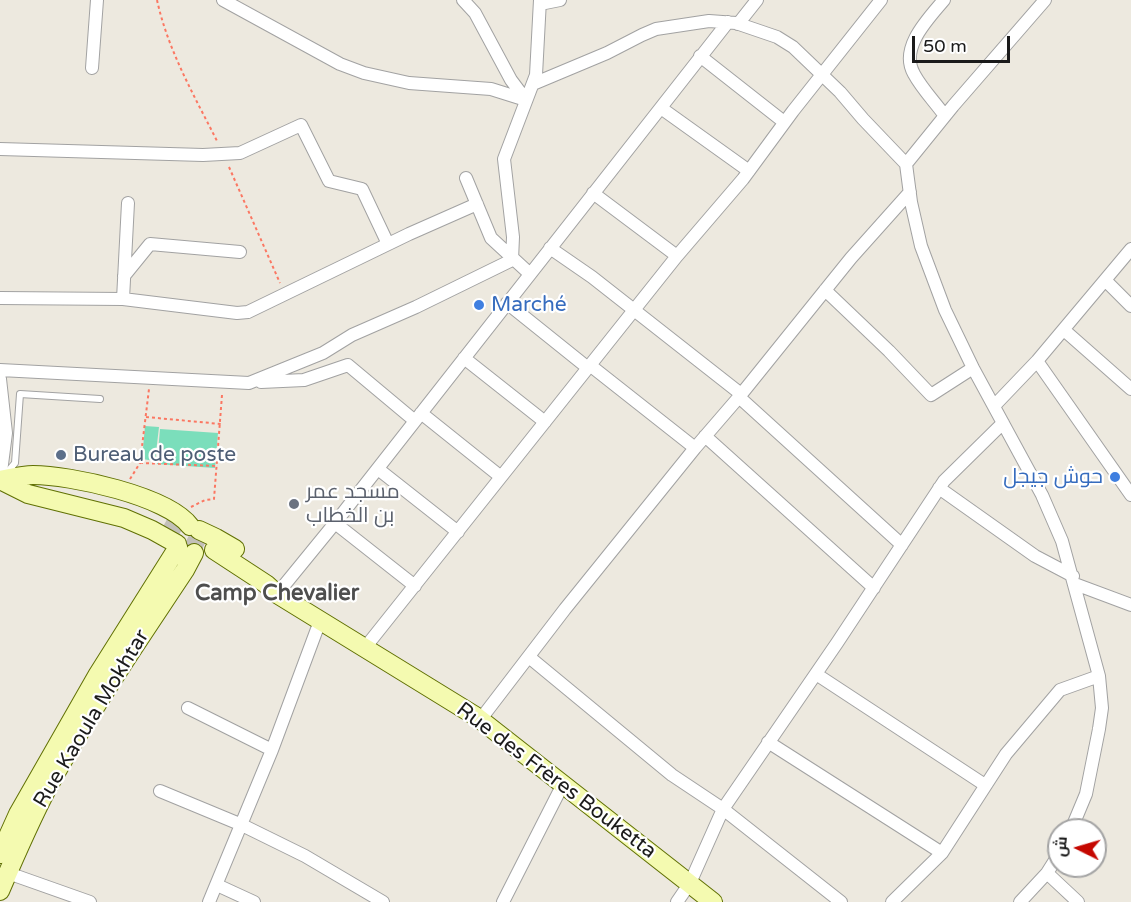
<!DOCTYPE html>
<meta charset="utf-8">
<style>
body{margin:0}
#map{position:relative;width:1131px;height:902px;overflow:hidden;background:#ede9df;font-family:"Varela Round",Cairo,sans-serif}
canvas{display:block}
.north{position:absolute;left:1047px;top:818px;width:60px;height:60px;box-sizing:border-box;background:#fff;border:2px solid #a4a4a4;border-radius:50%;rotate:275deg;font-size:16px;font-weight:700;line-height:24px;text-align:center;color:#1b1b1b}
.north::after{content:'';display:block;margin:auto;width:21px;height:27px;background:#c50700;clip-path:polygon(50% 0,100% 100%,50% 72%,0 100%)}
.scale{position:absolute;left:912px;top:36px;width:98px;height:27px;box-sizing:border-box;border:3px solid #1b1b1b;border-top:0;padding-left:8px;font-size:18px;line-height:21px;white-space:nowrap;color:#1b1b1b;-webkit-text-stroke:4px #fff;paint-order:stroke}
</style>
<div id="map">
<canvas width="1131" height="902"></canvas>
<div class="north">ش</div>
<div class="scale">50 m</div>
</div>
<script>
const ctx = document.querySelector('canvas').getContext('2d');
ctx.lineJoin = 'round';
function fill(path, color) { ctx.fillStyle = color; ctx.fill(path, 'evenodd'); }
function strokePath(path, color, width, dash) { ctx.strokeStyle = color; ctx.lineWidth = width; ctx.lineCap = dash ? 'butt' : 'round'; ctx.setLineDash(dash || []); ctx.stroke(path); }
function label(font, color, halo, rows, align = 'center') {
  ctx.font = font + ' "Varela Round",Cairo,sans-serif'; ctx.lineWidth = 4.5; ctx.setLineDash([]); ctx.textBaseline = 'middle'; ctx.strokeStyle = halo; ctx.fillStyle = color; for (const [text, x, y, turn = 0] of rows) {
    ctx.save(); ctx.translate(x, y); ctx.rotate((+turn || 0) * Math.PI / 180); ctx.textAlign = isNaN(turn) ? turn : align; if (halo) ctx.strokeText(text, 0, 0); ctx.fillText(text, 0, 0); ctx.restore();
  }
}
const pitch = new Path2D(`
 M145,426L159,427L155,461L142,459Z
 M160,429L218,433L215,468L157,464Z`);
const secondaryTunnel = new Path2D(`
 M165,523L214,550`);
const path = new Path2D(`
 M157,0C168,51 195,97 218,143
 M229,167L280,283
 M146,417L221,424
 M140,463L218,466
 M130,479L140,463L149,389
 M191,507L205,500L214,499L222,395`);
const lane = new Path2D(`
 M5,475L15,463L20,394L100,399`);
const street = new Path2D(`
 M223,0L340,64L364,73L409,83L491,89L526,100
 M463,0L475,13L511,80L526,100
 M944,0C928,19 899,48 914,74C922,89 935,102 945,116
 M540,4L560,0
 M738,24L757,0
 M700,56L784,122
 M92,68L97,0
 M533,84L607,53L642,35L656,29L709,21L736,23L777,37L793,47L840,92L863,119L906,164L911,202L921,246L945,310L973,368L1042,495L1062,541L1099,676L1102,708L1099,729L1086,794L1071,830
 M661,108L749,171
 M0,149L203,155L240,153L301,125L329,181L362,189L388,244
 M906,164L953,106L1045,0
 M466,178L491,238L530,274
 M593,193L677,256
 M550,248L592,277L741,394
 M124,276L150,244L240,252
 M1105,280L1131,306
 M825,290L889,351L931,395L973,368
 M0,298L123,299L237,313L248,312L409,234L477,204
 M123,299L128,203
 M507,303L588,368
 M1064,330L1131,389
 M464,358L545,422
 M1037,361L1131,495
 M591,366L695,448
 M0,370L249,383L323,353L352,335L416,307L512,260L513,237L504,159L536,75L540,0
 M0,379L6,433L0,480
 M261,382L304,380L348,365L415,421
 M739,397L902,545
 M994,406L1037,361L1131,249
 M421,413L501,477
 M705,436L874,588
 M378,469L458,532
 M939,488L1035,556L1073,576
 M335,523L415,586
 M1075,584L1131,605
 M277,594L335,523L728,22
 M364,649L677,256L743,179L793,111L881,0
 M529,657L672,775L723,809L841,902
 M816,674L985,785
 M188,708L272,750
 M480,720L565,609L695,448L739,397L851,258L910,192
 M768,742L942,853
 M160,791L242,825L305,856L383,902
 M8,873L90,902
 M1047,873L1078,902
 M217,885L254,902
 M209,902L272,750L320,621
 M503,902L562,786
 M677,902L690,883L723,809L837,643L944,481L1003,423
 M892,902L942,853L1006,754L1060,690L1099,676
 M1020,902L1047,873L1059,854`);
const secondary = new Path2D(`
 M0,480C11,478 22,475 33,475C70,475 168,496 190,526
 M0,480L28,494L124,518L152,530L177,544
 M199,530L216,538L235,549
 M214,550L266,584L277,594L477,717L713,902
 M0,854L18,814L98,674L178,547
 M0,891C15,856 30,821 48,787C89,712 138,641 185,570L194,553`);
const markers = [
 [479,305,6,"#3f7fe0"],
 [61,455,6,"#5c6f8a"],
 [1115,477,6,"#3f7fe0"],
 [294,504,6,"#6b7280"]
];
const shopNames = [
 ["Marché",491,305],
 ["حوش جيجل",1103,477,"right"]
];
const serviceNames = [
 ["Bureau de poste",73,455]
];
const worshipNames = [
 ["مسجد عمر",306,492],
 ["بن الخطاب",306,516]
];
const streetNames = [
 ["Rue Kaoula Mokhtar",92,719,-59],
 ["Rue des Frères Bouketta",556,781,37]
];
const neighbourhoodNames = [
 ["Camp Chevalier",277,594]
];
fill(pitch, '#7bdebb');
strokePath(secondaryTunnel, '#c3c0b8', 18, [18, 9]);
strokePath(lane, '#a2a2a2', 8);
strokePath(street, '#a2a2a2', 14);
strokePath(secondary, '#607003', 20);
strokePath(path, '#fb7762', 2, [3, 3]);
strokePath(lane, '#fff', 6);
strokePath(street, '#fff', 12);
strokePath(secondary, '#f4fab0', 18);
for (const [x, y, r, color] of markers) { const dot = new Path2D(); dot.arc(x, y, r, 0, 2 * Math.PI); ctx.fillStyle = color; ctx.fill(dot); strokePath(dot, '#fff', 2); }
label('21px', '#366cbe', '#fff', shopNames, 'left');
label('21px', '#4e5e75', '#fff', serviceNames, 'left');
label('21px', '#5b616d', '#fff', worshipNames, 'left');
label('21px', '#1b1b1b', '#fff', streetNames);
label('bold 22px', '#4e4e4e', '#fff', neighbourhoodNames);
</script>
